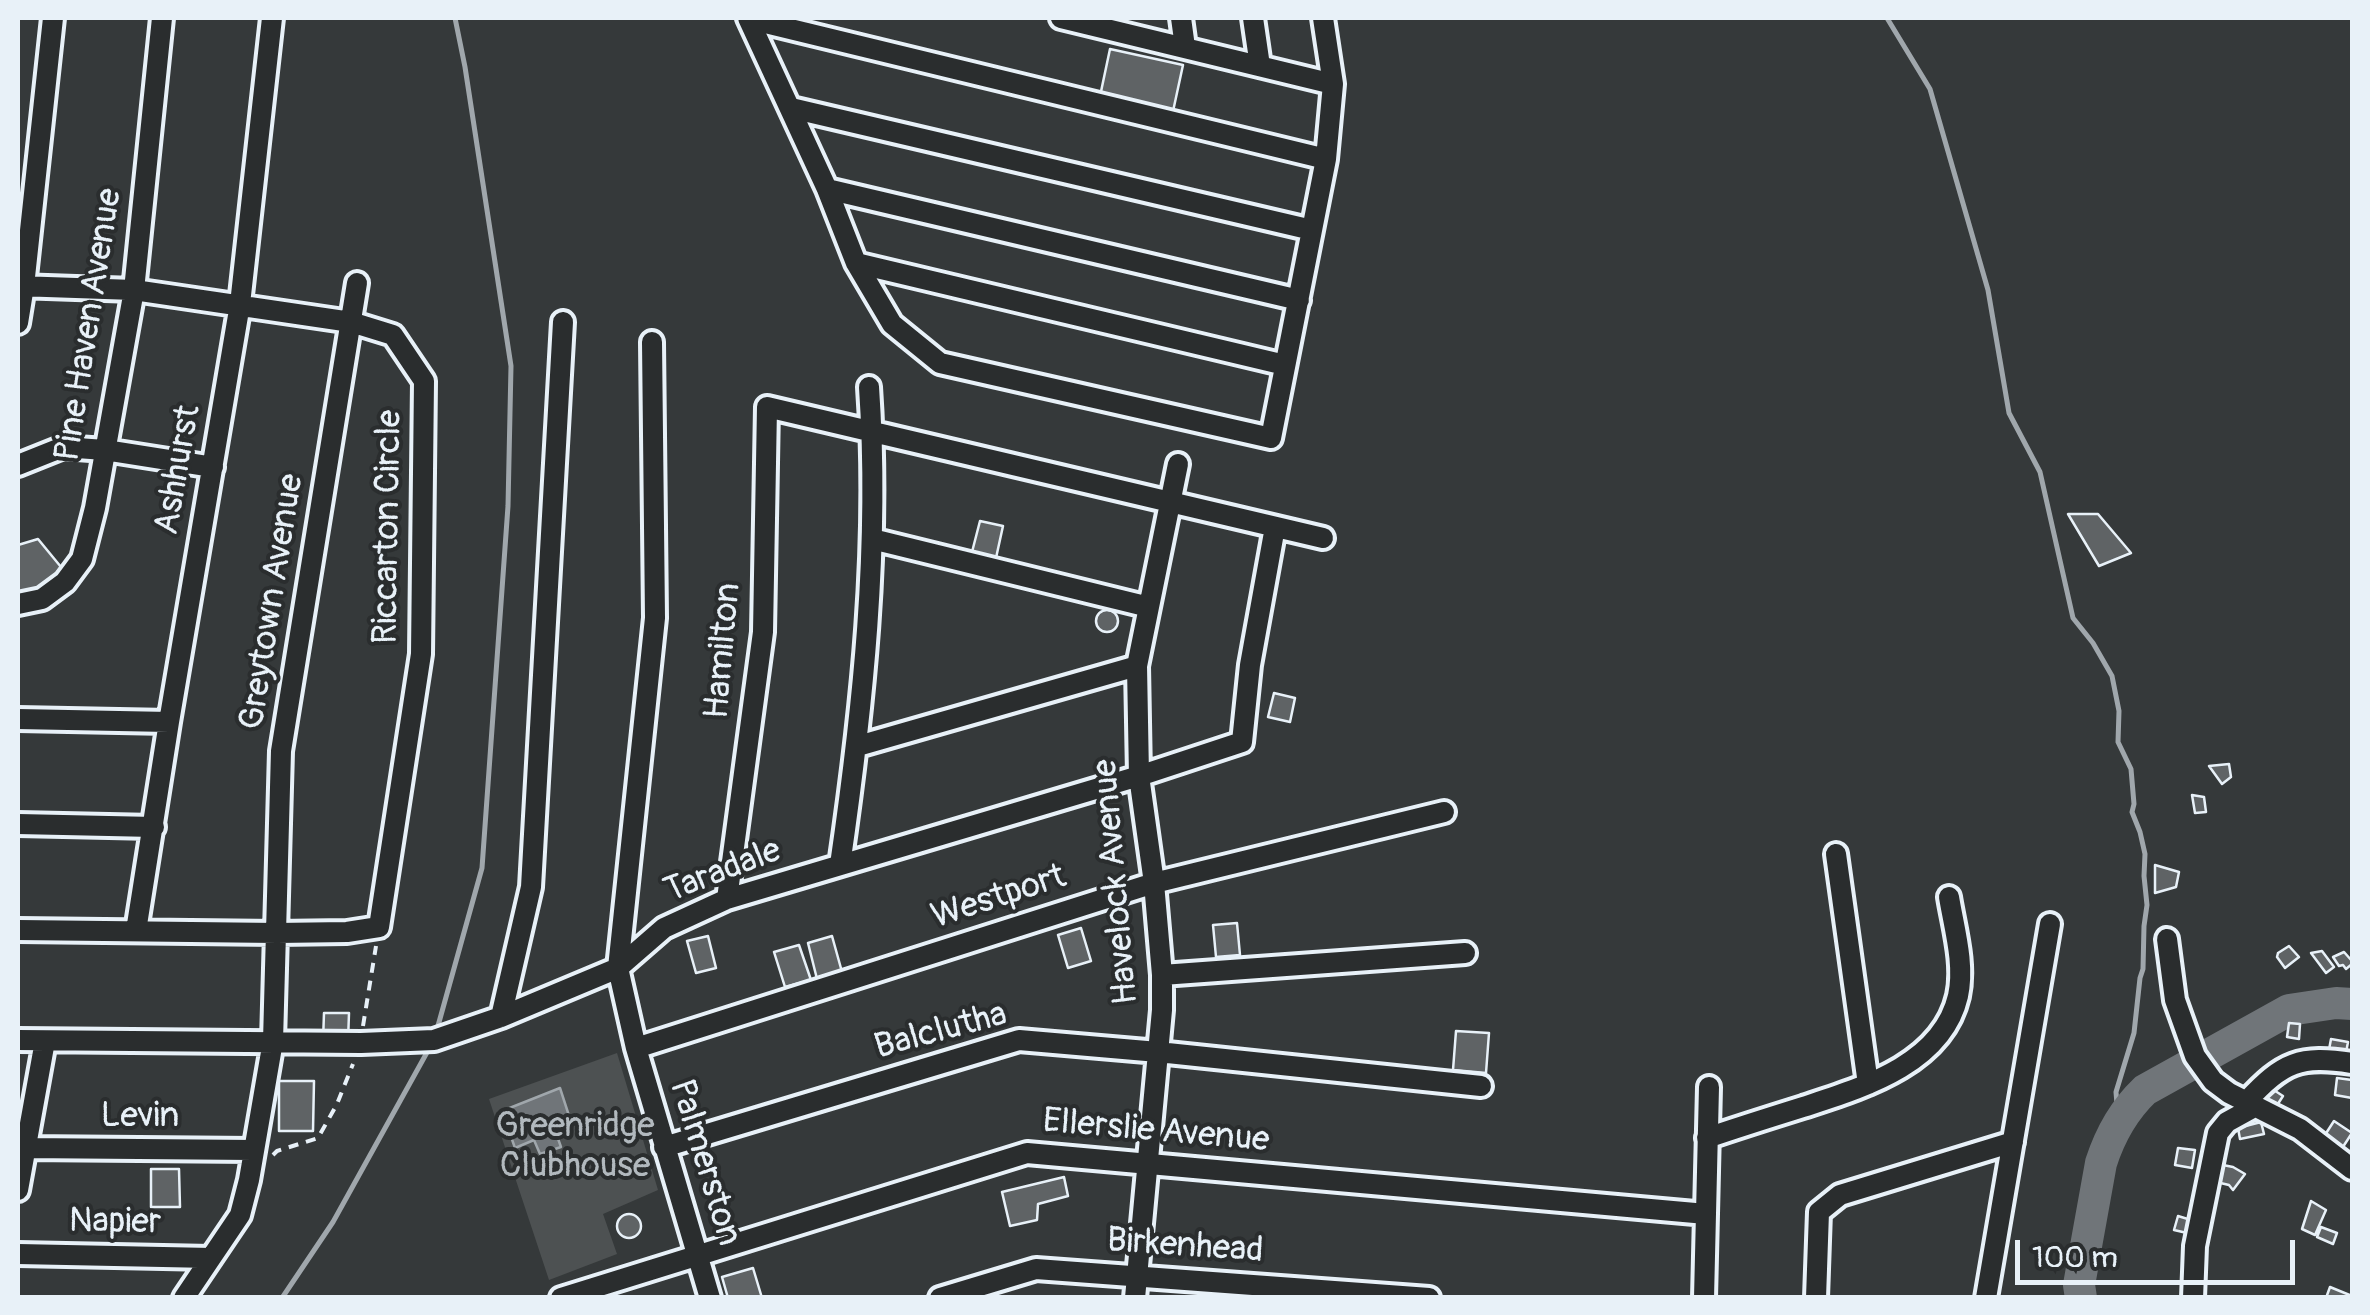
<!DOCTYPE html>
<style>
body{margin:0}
#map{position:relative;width:2370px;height:1315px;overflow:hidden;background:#35393a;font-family:Pangolin,sans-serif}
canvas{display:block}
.frame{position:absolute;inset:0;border:20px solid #e8f1f8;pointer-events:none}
.scale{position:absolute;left:2015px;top:1240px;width:280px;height:45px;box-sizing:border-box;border:5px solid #e8f1f8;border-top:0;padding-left:12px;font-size:30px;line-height:35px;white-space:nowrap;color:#e8f1f8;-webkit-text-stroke:8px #2a2d2e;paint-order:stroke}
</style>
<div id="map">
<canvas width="2370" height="1315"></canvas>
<div class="frame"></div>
<div class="scale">100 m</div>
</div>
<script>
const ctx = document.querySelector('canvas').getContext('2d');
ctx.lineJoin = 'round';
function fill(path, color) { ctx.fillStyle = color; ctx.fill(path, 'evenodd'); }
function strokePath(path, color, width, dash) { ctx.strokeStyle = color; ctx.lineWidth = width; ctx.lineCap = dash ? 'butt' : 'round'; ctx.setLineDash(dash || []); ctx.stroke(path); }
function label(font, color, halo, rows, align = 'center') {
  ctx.font = font + ' Pangolin,sans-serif'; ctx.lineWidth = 8; ctx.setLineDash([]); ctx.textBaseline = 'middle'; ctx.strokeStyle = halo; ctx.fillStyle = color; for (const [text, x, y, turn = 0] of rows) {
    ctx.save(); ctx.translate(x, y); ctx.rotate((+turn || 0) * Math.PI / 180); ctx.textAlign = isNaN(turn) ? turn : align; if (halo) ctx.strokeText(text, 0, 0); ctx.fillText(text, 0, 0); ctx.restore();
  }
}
const green = new Path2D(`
 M617,1053L658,1190L603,1214L617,1254L549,1280L489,1099Z`);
const water = new Path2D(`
 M560,1088L572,1125L556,1133L561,1147L540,1154L534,1140L515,1148L502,1111Z`);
const stream = new Path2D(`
 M1887,18L1930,89L1988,290L2009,413L2040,472L2073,618L2093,643L2112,676L2119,711L2118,742L2131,769L2134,804L2132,812L2140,832L2145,854L2144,876L2147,905L2144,926L2143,969L2140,978L2134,1033L2116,1092L2117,1104L2124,1113
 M436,1033L482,868L508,506L511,366L465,67L455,18
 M282,1298L333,1222L430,1047`);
const river = new Path2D(`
 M2081,1298L2079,1285L2101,1163C2110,1135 2124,1110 2145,1090L2289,1010L2336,1003L2352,1004`);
const building = new Path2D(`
 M1110,49L1183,65L1172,116L1099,101Z
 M2068,514H2098L2131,553L2099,566Z
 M980,521L1003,526L996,558L972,552Z
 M38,539L61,567L38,597H18V545Z
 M1096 621a11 11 0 1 1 22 0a11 11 0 1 1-22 0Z
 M1274,693L1295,698L1290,722L1268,717Z
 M2229,764L2231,777L2222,784L2209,766Z
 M2192,795L2204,797L2206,812L2195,813Z
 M2155,865L2179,872L2176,887L2155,893Z
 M1237,923L1240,955L1216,957L1213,925Z
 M1081,928L1091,961L1068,968L1058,935Z
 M708,936L716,968L696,973L687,941Z
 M832,936L842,972L817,979L808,943Z
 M799,945L811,980L785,987L774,952Z
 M2289,946L2299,957L2285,968L2277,957L2278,953Z
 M2322,951L2334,967L2326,973L2311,953Z
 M2344,952L2352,961V964L2346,969L2343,965L2339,966L2333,957Z
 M324,1013H349L348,1042L323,1041Z
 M2289,1023L2300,1024L2299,1039L2287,1037Z
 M1456,1031L1489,1033L1486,1073L1453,1070Z
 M2331,1039L2348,1042L2345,1058L2328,1055Z
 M2337,1078L2352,1080V1098L2335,1095Z
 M279,1081H314L313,1131H279Z
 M2266,1085L2283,1096L2274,1110L2257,1099Z
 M2334,1121L2352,1133L2339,1153L2321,1141Z
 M2261,1122L2264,1134L2240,1139L2238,1128Z
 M2178,1148L2195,1150L2192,1168L2175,1165Z
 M2218,1164L2233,1167L2245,1174L2233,1190L2229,1185L2212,1181Z
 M151,1169H179L180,1207H151Z
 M1064,1177L1068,1196L1038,1204L1037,1220L1010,1226L1002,1192Z
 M2311,1201L2326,1210L2315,1235L2302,1229Z
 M617 1226a12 12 0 1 1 24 0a12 12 0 1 1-24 0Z
 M2178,1216L2191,1220L2187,1233L2174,1230Z
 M2321,1227L2337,1233L2333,1244L2317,1237Z
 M753,1268L762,1298H728L722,1277Z
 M2330,1287L2352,1296V1298H2326Z`);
const path = new Path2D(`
 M363,1026L376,946
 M273,1155L277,1151L318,1138L337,1104L353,1064`);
const minor = new Path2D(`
 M748,18L827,189L856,263L892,324L940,363L1271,438L1326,159L1333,84L1323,18
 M1061,18L1333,84
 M1181,18L1185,47
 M1253,18L1260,66
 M749,19L1326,159
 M791,108L1312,230
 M827,189L1299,300
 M856,263L1285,365
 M18,286L134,290L351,322L393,335L424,381L421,654L379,927L347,932L277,933L18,930
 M18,323L24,286L53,18
 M652,342L655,618L618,968L636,1048L710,1298
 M18,465L63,447L105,450L213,467
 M872,539L1149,607
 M18,604L42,599L65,582L82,559L95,508L134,290L162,18
 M18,719L169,722
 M858,746L1137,666
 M18,824L154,827
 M1836,854L1868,1084
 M840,865C863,707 880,547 869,387
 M727,899L763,632L767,407L1323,538
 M136,931L169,722L240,304L272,18
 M2167,939L2175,1000L2195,1056L2213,1081L2229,1093L2300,1129L2352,1169
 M1162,975L1465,953
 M501,1017L531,887L563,322
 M18,1040L361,1043L434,1040L501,1017L618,968L664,928L727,899L1139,776L1242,742L1250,665L1275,527
 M636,1048L1154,883L1444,812
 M2247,1101C2283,1062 2300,1055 2352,1063
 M1707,1138C1739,1127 1771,1117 1803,1107C1861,1088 1942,1065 1958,996C1965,964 1954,928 1949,897
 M664,1147L1019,1040L1158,1052L1481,1086
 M25,1148L253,1150
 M18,1190L45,1041
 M18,1254L211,1258
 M184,1298L240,1215L249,1180L273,1041L281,751L357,283
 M561,1298L1027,1153L1706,1214
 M940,1298L1036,1269L1429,1298
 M1135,1298L1162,1010V975L1154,883L1139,776L1137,666L1178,464
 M1704,1298L1709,1087
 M1816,1298L1819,1212L1840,1195L2013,1142
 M1986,1298L2050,924
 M2193,1298L2195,1246L2218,1133L2227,1122L2256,1106`);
const streetNames = [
 ["Pine Haven Avenue",90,325,-81],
 ["Ashhurst",179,470,-80],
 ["Riccarton Circle",389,527,-89],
 ["Greytown Avenue",273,602,-81],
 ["Hamilton",724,651,-85],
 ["Taradale",723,872,-21],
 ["Havelock Avenue",1117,882,-95],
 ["Westport",999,898,-18],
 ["Balclutha",941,1032,-15],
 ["Levin",140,1117],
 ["Ellerslie Avenue",1156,1132,5],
 ["Palmerston",704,1163,73],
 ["Napier",115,1223,1],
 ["Birkenhead",1185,1247,4]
];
const parkNames = [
 ["Greenridge",575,1127],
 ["Clubhouse",575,1167]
];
fill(green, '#4d5152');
fill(water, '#707579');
strokePath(water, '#a0a7ac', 2.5);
strokePath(stream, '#a0a7ac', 5);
strokePath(river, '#707579', 32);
fill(building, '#5f6365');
strokePath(building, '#e8f1f8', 2.5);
strokePath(minor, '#e8f1f8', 28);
strokePath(path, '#e8f1f8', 4, [10, 8]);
strokePath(minor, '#2a2d2e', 20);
label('35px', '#e8f1f8', '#2a2d2e', streetNames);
label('35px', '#b2b9be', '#2a2d2e', parkNames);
</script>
